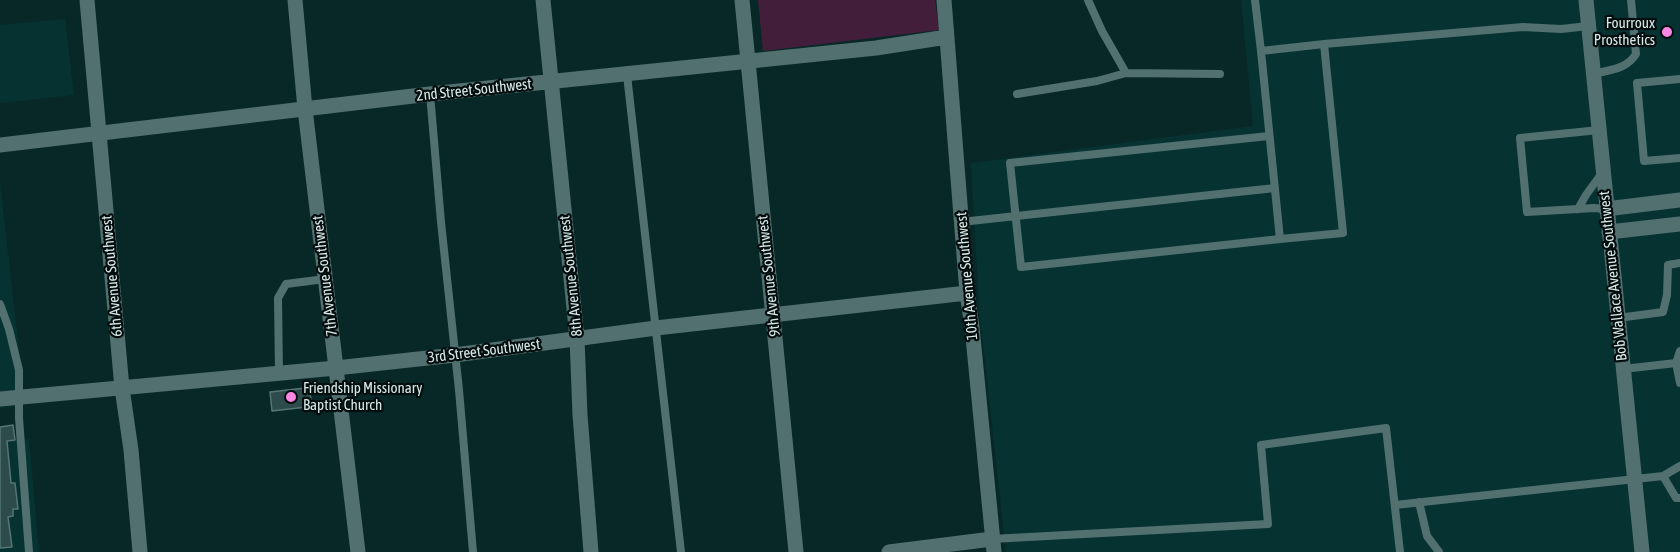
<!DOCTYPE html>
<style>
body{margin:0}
canvas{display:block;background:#082727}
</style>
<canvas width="1680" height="552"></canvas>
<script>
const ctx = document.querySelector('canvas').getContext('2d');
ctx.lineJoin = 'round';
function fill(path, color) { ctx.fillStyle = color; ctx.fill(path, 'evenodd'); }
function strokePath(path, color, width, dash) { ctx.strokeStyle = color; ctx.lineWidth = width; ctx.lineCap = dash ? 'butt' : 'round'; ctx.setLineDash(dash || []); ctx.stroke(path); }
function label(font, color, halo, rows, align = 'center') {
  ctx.font = font + ' "Asap Condensed",sans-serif'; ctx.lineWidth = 4.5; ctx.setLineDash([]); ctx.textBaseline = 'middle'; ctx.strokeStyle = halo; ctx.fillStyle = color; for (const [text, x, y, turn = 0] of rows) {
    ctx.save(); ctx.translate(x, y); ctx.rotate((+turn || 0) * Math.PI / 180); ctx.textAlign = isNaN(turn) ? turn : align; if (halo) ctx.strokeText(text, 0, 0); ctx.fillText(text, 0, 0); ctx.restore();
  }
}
const built = new Path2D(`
 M1241,0H1680V552H1006L979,307L971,163L1253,126Z
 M65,19L74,95L0,103V25Z
 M0,182L25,404L0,408Z
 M29,439L39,552H0V443Z`);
const green = new Path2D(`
 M758,0H935L939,30L763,51Z`);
const building = new Path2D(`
 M305,388L306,392H310L311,402H307V407L272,411L270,392Z
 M13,425L15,440L7,441L11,483H15L18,509H13V516L8,517L12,547L0,548V427Z`);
const service = new Path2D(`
 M1088,0L1102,31L1126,73
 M1255,0L1261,51
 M1324,44L1343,233L1280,239L1261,51L1324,44L1523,27L1561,29L1588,26
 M1593,74C1610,70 1627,69 1636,54L1631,0
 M627,75L681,552
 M1680,79L1637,83L1644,161L1680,158
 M430,94L441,222L459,390L473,552
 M1017,94L1097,81L1126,73L1220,74
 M1599,130L1520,138L1527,212L1594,208L1606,209
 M1269,136L1010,163L1021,267L1280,239
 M1578,209L1586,195L1602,173
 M961,222L1275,188
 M0,304L9,329L19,370V418L29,552
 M1618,318L1663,312L1667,295L1668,265L1680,263
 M1680,351L1676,363L1680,383
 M1623,369L1676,363
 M279,373L278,298L286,284L325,279
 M1680,466L1663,476L1676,498H1680
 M1419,502L1427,536L1439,552
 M1395,505L1663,476
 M992,539L1268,524L1261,445L1386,428L1400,552`);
const minor = new Path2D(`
 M87,0L122,388L131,450L140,552
 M295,0L305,109L358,552
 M543,0L577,338L580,415L591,552
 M944,0L967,293L972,327L994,552
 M0,145L430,94L876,48L947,37
 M1606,209L1680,200
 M1609,232L1680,224
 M0,399L336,368L455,355L656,328L967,293
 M889,552L992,539`);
const tertiary = new Path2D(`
 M742,0L796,552`);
const secondary = new Path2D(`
 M1586,0L1642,552`);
const markers = [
 [1667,32,6,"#fc86e3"],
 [291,397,6,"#fc86e3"]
];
const poiNames = [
 ["Fourroux",1655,23],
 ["Prosthetics",1655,40],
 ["Friendship Missionary",303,388,"left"],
 ["Baptist Church",303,405,"left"]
];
const streetNames = [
 ["2nd Street Southwest",474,90,-6],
 ["6th Avenue Southwest",112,276,-95],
 ["7th Avenue Southwest",325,276,-97],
 ["8th Avenue Southwest",571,276,-96],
 ["9th Avenue Southwest",769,276,-96],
 ["10th Avenue Southwest",967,276,-95],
 ["Bob Wallace Avenue Southwest",1613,276,-96],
 ["3rd Street Southwest",484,351,-7]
];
fill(built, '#063232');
fill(green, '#431e3b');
fill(building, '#2d4b4b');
strokePath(building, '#567575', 1.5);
strokePath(service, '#527070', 8);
strokePath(minor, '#527070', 15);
strokePath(tertiary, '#527070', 15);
strokePath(secondary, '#527070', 15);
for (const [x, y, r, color] of markers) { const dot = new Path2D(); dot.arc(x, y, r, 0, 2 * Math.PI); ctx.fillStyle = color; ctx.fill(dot); strokePath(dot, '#030d0d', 2); }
label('15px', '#d7e8e7', '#030d0d', poiNames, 'right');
label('15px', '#d7e8e7', '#030d0d', streetNames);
</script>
